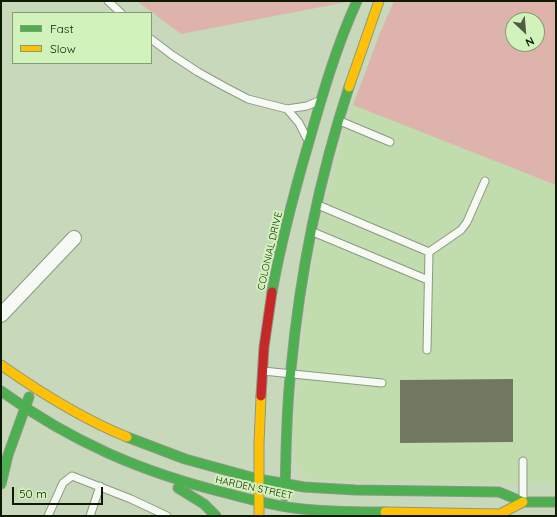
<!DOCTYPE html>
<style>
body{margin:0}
#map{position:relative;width:557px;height:517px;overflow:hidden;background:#c7d8bb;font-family:Quicksand,sans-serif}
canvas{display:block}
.frame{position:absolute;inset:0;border:2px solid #0f1a06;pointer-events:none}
.legend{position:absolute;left:12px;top:12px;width:140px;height:52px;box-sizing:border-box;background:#d2f2bb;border:1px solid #849c73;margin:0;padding:5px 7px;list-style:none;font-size:12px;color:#0f1a06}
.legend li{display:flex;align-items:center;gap:8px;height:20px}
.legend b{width:20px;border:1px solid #849c73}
.north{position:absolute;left:505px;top:12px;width:40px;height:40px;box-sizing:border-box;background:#d2f2bb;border:1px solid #849c73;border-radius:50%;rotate:154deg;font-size:11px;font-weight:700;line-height:16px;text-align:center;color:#0f1a06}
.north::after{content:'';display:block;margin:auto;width:14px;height:18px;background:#4f5c45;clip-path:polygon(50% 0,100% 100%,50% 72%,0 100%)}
.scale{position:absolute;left:12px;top:487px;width:91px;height:18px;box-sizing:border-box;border:2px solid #0f1a06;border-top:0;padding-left:5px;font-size:12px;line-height:14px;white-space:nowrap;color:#0f1a06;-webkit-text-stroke:3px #d2f2bb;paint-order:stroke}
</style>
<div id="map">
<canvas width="557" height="517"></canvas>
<div class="frame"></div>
<ul class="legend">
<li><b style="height:5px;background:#4caf50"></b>Fast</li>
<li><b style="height:5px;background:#ffc107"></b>Slow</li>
</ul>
<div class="north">N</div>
<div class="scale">50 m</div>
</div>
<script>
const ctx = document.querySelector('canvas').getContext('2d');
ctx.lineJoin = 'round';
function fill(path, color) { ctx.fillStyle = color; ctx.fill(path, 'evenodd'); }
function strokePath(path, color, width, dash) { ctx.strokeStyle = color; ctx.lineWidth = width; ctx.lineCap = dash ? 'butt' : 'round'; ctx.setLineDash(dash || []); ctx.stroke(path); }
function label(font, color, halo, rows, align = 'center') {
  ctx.font = font + ' Quicksand,sans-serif'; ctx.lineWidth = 4; ctx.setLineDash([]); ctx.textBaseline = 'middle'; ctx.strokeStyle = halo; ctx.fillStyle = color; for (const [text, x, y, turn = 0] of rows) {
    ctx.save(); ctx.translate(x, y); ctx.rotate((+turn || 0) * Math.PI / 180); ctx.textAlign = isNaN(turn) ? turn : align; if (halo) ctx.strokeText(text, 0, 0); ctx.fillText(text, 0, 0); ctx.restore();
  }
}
const built = new Path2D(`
 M353,105L556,185V484L327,480L314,479L305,475L300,468L296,461L292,441L304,330L320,223Z`);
const green = new Path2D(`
 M137,1H352L181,34Z
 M394,1H556V185L353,105L380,33ZM513,20H537V44H513Z`);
const building = new Path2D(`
 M513,379V442L400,443V380Z`);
const lane = new Path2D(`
 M108,1L121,13
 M151,39L172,55L198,72L225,87L248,99L287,109L307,106L316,102
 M287,109L299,123L306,137
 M340,121L390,142
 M318,205L429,252
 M313,232L428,280
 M429,252L461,230L467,222L485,181
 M427,350L429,252
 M263,371L382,383
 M523,461V500
 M48,516L63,483L72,476L131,499L167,516
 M90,516L100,486`);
const street = new Path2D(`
 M1,315L74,238`);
const fast = new Path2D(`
 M272,292C281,242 294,193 308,145C322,96 336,47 357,1
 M1,391C72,442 141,472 226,493C248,499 271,505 294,508C324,512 355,512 385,512
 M127,437L185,459L258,479L304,487L355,490L499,492L523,502H556
 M1,484L8,455L29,397
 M178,488L204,504L216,516
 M285,496C286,454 286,411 291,369C300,273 319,178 349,87`);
const slow = new Path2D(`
 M349,87L379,1
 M1,365C41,393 82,419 127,437
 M385,512L500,514L523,502
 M259,516V444L261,396`);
const jam = new Path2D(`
 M261,396L264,347L272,292`);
const streetNames = [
 ["COLONIAL DRIVE",270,251,-77],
 ["HARDEN STREET",254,488,12]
];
fill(built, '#c1dcad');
fill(green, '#ddb3ac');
fill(building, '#707861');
strokePath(lane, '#8c9982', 9);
strokePath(street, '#8c9982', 16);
strokePath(fast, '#8c9982', 11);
strokePath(slow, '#8c9982', 11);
strokePath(jam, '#8c9982', 11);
strokePath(lane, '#f7f9f5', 7);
strokePath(street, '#f7f9f5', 14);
strokePath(fast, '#4caf50', 9);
strokePath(slow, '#ffc107', 9);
strokePath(jam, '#c62828', 9);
label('10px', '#0f1a06', '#d2f2bb', streetNames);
</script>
